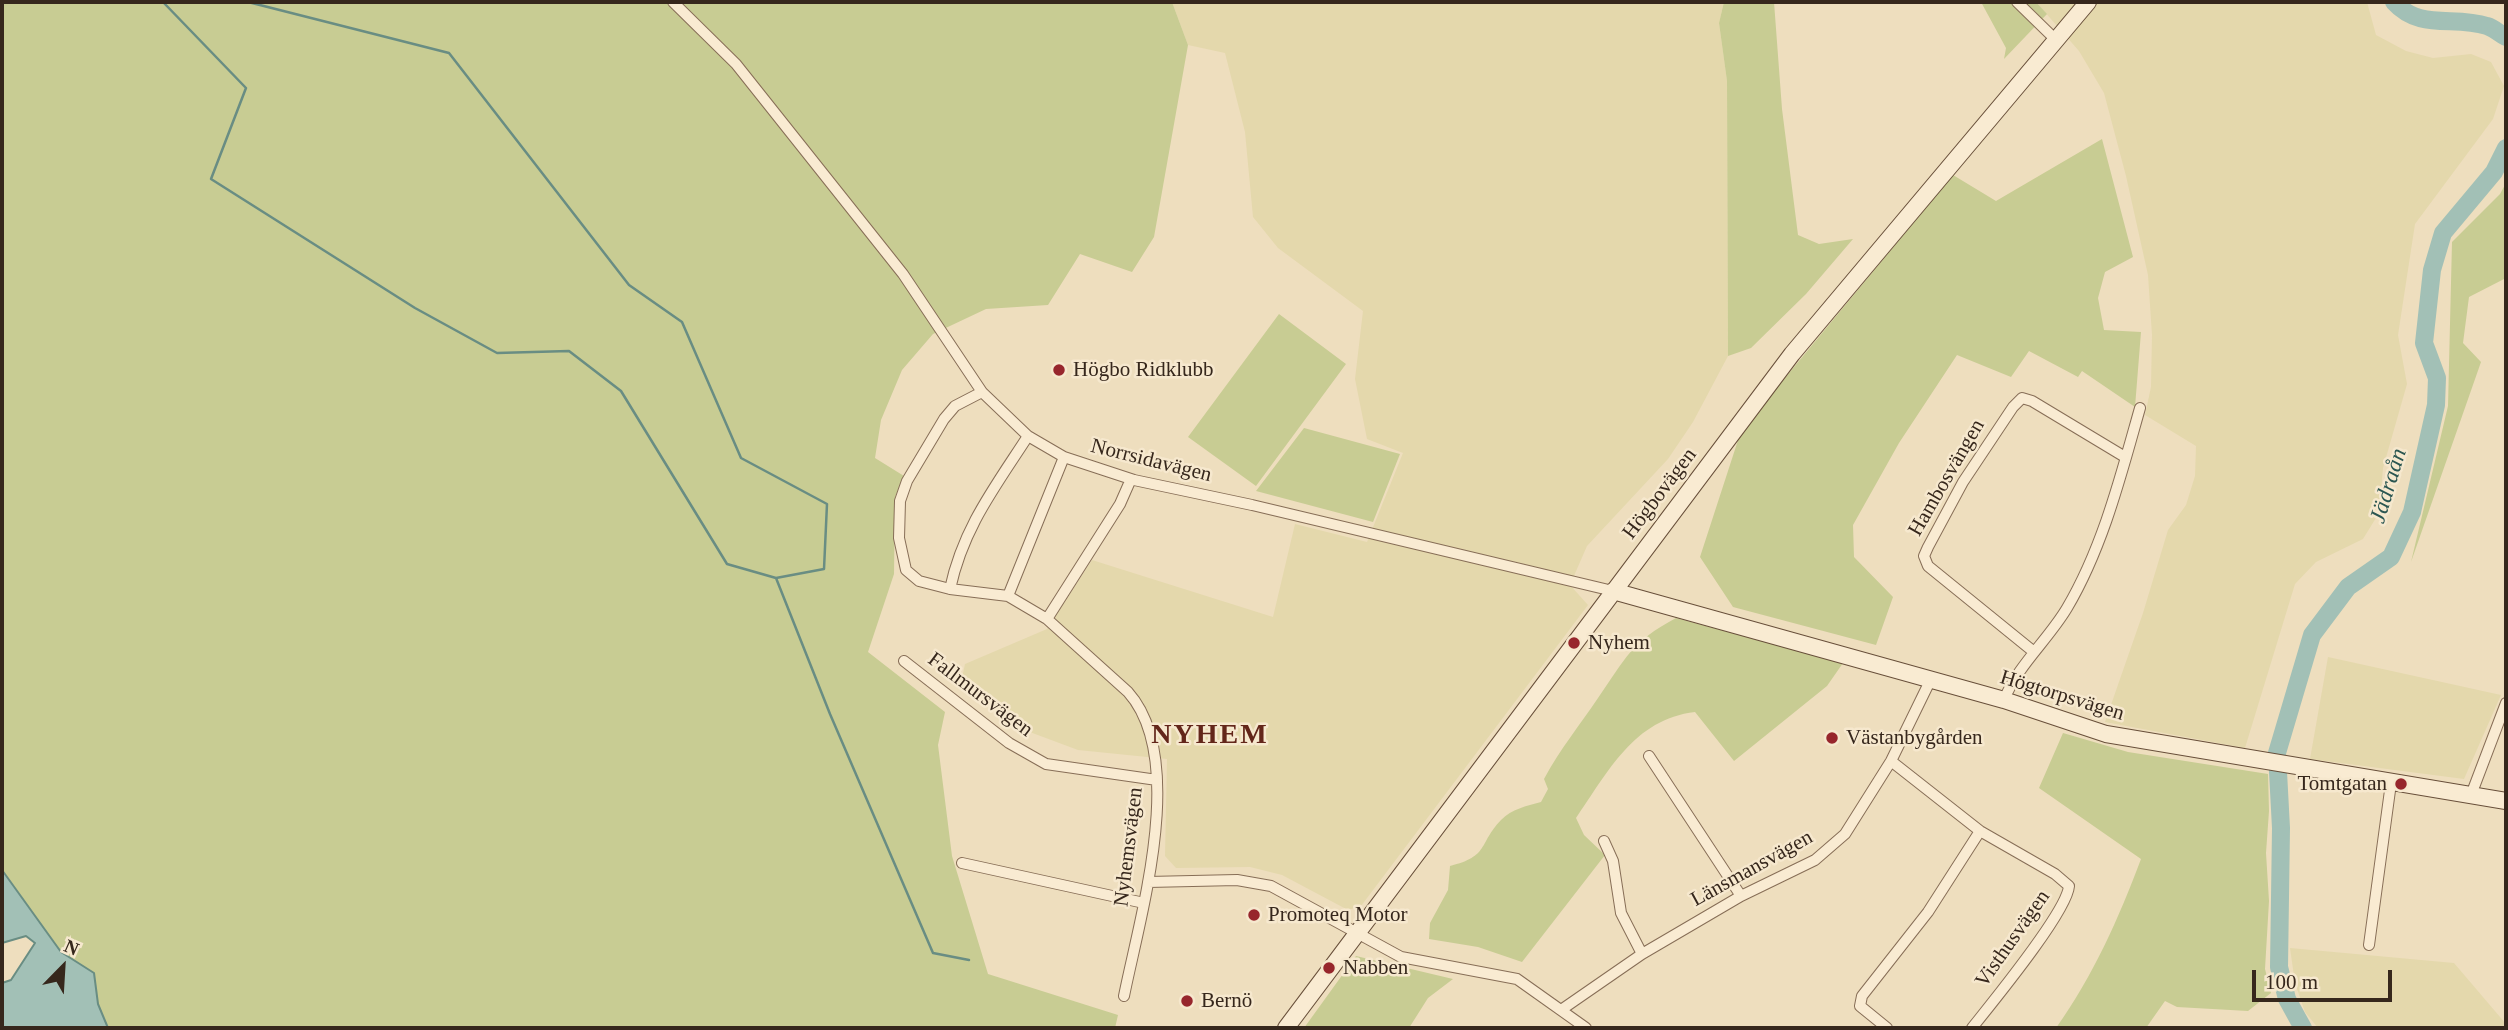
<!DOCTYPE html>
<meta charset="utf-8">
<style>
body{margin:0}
#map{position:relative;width:2508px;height:1030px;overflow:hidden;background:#eedebe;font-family:Georgia,serif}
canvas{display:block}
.frame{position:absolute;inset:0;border:4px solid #36271c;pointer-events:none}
.north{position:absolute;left:28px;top:932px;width:70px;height:70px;-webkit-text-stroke:5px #f6e8ce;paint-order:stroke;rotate:24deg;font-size:19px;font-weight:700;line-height:28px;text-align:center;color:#36271c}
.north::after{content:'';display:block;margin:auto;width:24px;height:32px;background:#36271c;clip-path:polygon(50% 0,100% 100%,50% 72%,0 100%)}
.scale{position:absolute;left:2252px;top:970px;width:140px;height:32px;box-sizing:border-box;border:4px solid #36271c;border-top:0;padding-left:9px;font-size:21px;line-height:24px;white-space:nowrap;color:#36271c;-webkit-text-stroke:5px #f6e8ce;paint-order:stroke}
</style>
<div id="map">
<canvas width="2508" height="1030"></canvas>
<div class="frame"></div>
<div class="north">N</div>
<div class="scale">100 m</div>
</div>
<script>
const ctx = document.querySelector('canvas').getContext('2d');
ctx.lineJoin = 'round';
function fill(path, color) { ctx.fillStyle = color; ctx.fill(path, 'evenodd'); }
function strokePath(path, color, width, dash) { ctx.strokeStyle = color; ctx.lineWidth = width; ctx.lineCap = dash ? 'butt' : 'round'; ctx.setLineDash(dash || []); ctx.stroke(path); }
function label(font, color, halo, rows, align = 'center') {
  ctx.font = font + ' Georgia,serif'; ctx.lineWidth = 5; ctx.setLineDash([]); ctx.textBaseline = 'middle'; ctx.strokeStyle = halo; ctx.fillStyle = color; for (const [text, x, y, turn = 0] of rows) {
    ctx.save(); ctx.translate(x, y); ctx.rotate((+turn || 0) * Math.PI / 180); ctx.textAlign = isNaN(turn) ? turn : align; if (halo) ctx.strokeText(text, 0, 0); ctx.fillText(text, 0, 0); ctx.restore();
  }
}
const farmland = new Path2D(`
 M1172,2H1724L1719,23L1727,81L1728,356L1693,422L1668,459L1587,546L1570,585L1588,605L1361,906L1348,910L1282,875L1250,867L1176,868L1165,856L1167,759L1078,750L1027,731L960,687L965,664L1047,629L1092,560L1273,617L1295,524L1367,542L1403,453L1367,439L1355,379L1363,311L1278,248L1253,217L1245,132L1225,53L1188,45Z
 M2036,2H2367L2376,35L2406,51L2433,58L2471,54L2491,62L2504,86L2493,119L2415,224L2398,335L2407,384L2383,468L2379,513L2363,539L2316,562L2295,584L2245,748L2105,722L2143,613L2168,530L2186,505L2195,476L2196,446L2145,415L2151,387L2152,335L2148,275L2126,176L2104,93L2079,51Z
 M2328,657L2501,695L2464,779L2310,759Z
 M2290,948L2454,963L2506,1024V1028H2318L2305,1012L2295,983Z`);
const green = new Path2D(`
 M2,2H1172L1188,45L1154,237L1132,272L1080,254L1048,305L986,309L933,334L902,370L881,420L875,458L904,476L895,497L894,574L868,652L945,712L938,745L952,856L988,974L1118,1015L1115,1028H108C96,1013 96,991 94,973L61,952L2,870Z
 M1724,2H1774L1782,109L1798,235L1819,244L1853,239L1806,294L1751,348L1728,356L1727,81L1719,23Z
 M1981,2H2036L2047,14L2004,59L2006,48Z
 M2102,139L2133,257L2105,272L2098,298L2104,330L2141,332L2135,407L2082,371L2078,377L2029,351L2011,377L1957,355L1899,443L1853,525L1854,557L1893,597L1876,645L1733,607L1700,557L1741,431L1953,175L1996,201Z
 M2506,183V278L2469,297L2463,343L2481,362L2411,562L2448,406L2452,242L2500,194Z
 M1279,314L1346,364L1256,486L1188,437Z
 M1304,428L1400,454L1373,522L1256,491Z
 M1676,618L1843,663L1827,686L1734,761L1695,712C1634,719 1608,772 1576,818L1584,835L1605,855L1522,962L1478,947L1429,939L1430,923L1448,890L1450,866C1490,856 1478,844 1501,820C1512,809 1526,806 1541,802L1548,789L1544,779C1560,749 1580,725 1598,698C1626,658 1631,642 1676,618Z
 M2063,733L2128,752L2268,774L2269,811L2266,853L2269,901L2265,969L2271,993L2248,1011L2177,1007L2165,1001L2146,1028H2056C2093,976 2119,918 2141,859L2039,788Z
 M1356,956L1453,979L1428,998L1409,1028H1304Z`);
const water = new Path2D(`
 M2,870L61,952L94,973L98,1004L108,1028H2V983L11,980L35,943L26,936L2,943Z`);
const stream = new Path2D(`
 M163,2L246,88L211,179L415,308L497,353L569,351L621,391L727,564L776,578L830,714L933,953L969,960
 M248,2L449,53L629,285L682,322L741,458L827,504L824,569L776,578`);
const river = new Path2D(`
 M2394,2C2420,31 2454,15 2487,26C2494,28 2500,34 2506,37
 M2303,1028L2287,999L2279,967L2281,828L2277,753L2312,635L2348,587L2391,557L2412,512L2436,405L2437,378L2424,343L2432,270L2443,233L2494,172L2506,148`);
const street = new Path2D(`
 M673,2L736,64L903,274L982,392L1028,436L1064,457L1134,480L1252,505L1613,591
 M2017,2L2057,41
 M1028,436C995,487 963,528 950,589L1008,596L1047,619
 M950,589L919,581L906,570L899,538L900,501L907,481L944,419L955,406L982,392
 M1008,596L1064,457
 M2034,652L1928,566L1924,556L1928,547L1963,482L2013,407L2022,398L2032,401L2125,457
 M904,661L1009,743L1046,764L1157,780
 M2004,700C2018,665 2048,640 2067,608C2103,547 2121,475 2140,408
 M1649,756L1741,896
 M1891,761L1980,831L2055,874L2069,886C2067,912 1991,1004 1972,1028
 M2471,795L2506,703
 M1604,841L1613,861L1621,913L1642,954
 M962,863L1144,903
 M1148,882L1237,880L1271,886L1401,957L1517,979L1586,1028
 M2369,945L2391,783
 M1124,996C1140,916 1188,759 1128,692L1047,619L1120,504L1131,479
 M1561,1010L1642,954L1741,896L1815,860L1845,834L1891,761L1931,679
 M1887,1028L1860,1006L1862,996L1928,912L1980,831`);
const secondary = new Path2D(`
 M1613,591L2004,700L2106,734L2506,801
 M1286,1028L1792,354L2088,2`);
const markers = [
 [1059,370,7,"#97262c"],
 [1574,643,7,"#97262c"],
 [1832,738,7,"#97262c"],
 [2401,784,7,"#97262c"],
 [1254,915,7,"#97262c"],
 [1329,968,7,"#97262c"],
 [1187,1001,7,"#97262c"]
];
const poiNames = [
 ["Högbo Ridklubb",1073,370],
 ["Nyhem",1588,643],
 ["Västanbygården",1846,738],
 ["Tomtgatan",2387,784,"right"],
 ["Promoteq Motor",1268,915],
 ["Nabben",1343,968],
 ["Bernö",1201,1001]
];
const streetNames = [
 ["Norrsidavägen",1151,461,14],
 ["Hambosvängen",1947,478,-60],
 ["Högbovägen",1660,494,-53],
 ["Fallmursvägen",980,695,37],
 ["Högtorpsvägen",2062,696,17],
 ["Nyhemsvägen",1129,847,-83],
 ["Länsmansvägen",1752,869,-29],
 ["Visthusvägen",2013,939,-55]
];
const waterNames = [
 ["Jädraån",2389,486,-73]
];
const districtNames = [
 ["NYHEM",1210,736]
];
fill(farmland, '#e4d8ac');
fill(green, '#c8cc93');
fill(water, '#a2c0b6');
strokePath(water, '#698d83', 2);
strokePath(stream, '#698d83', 2.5);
strokePath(river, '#a2c0b6', 18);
strokePath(street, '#876e57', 12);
strokePath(secondary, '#684f3a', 18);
strokePath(street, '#f9ebd2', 10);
strokePath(secondary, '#f9ebd2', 16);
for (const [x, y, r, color] of markers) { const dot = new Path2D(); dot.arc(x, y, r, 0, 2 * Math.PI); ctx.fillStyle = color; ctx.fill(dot); strokePath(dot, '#f6e8ce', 2.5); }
label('21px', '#36271c', '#f6e8ce', poiNames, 'left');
label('21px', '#36271c', '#f6e8ce', streetNames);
label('italic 23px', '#2b5651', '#f6e8ce', waterNames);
ctx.letterSpacing = '2px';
label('bold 28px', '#63261a', '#f6e8ce', districtNames);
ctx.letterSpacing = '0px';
</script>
